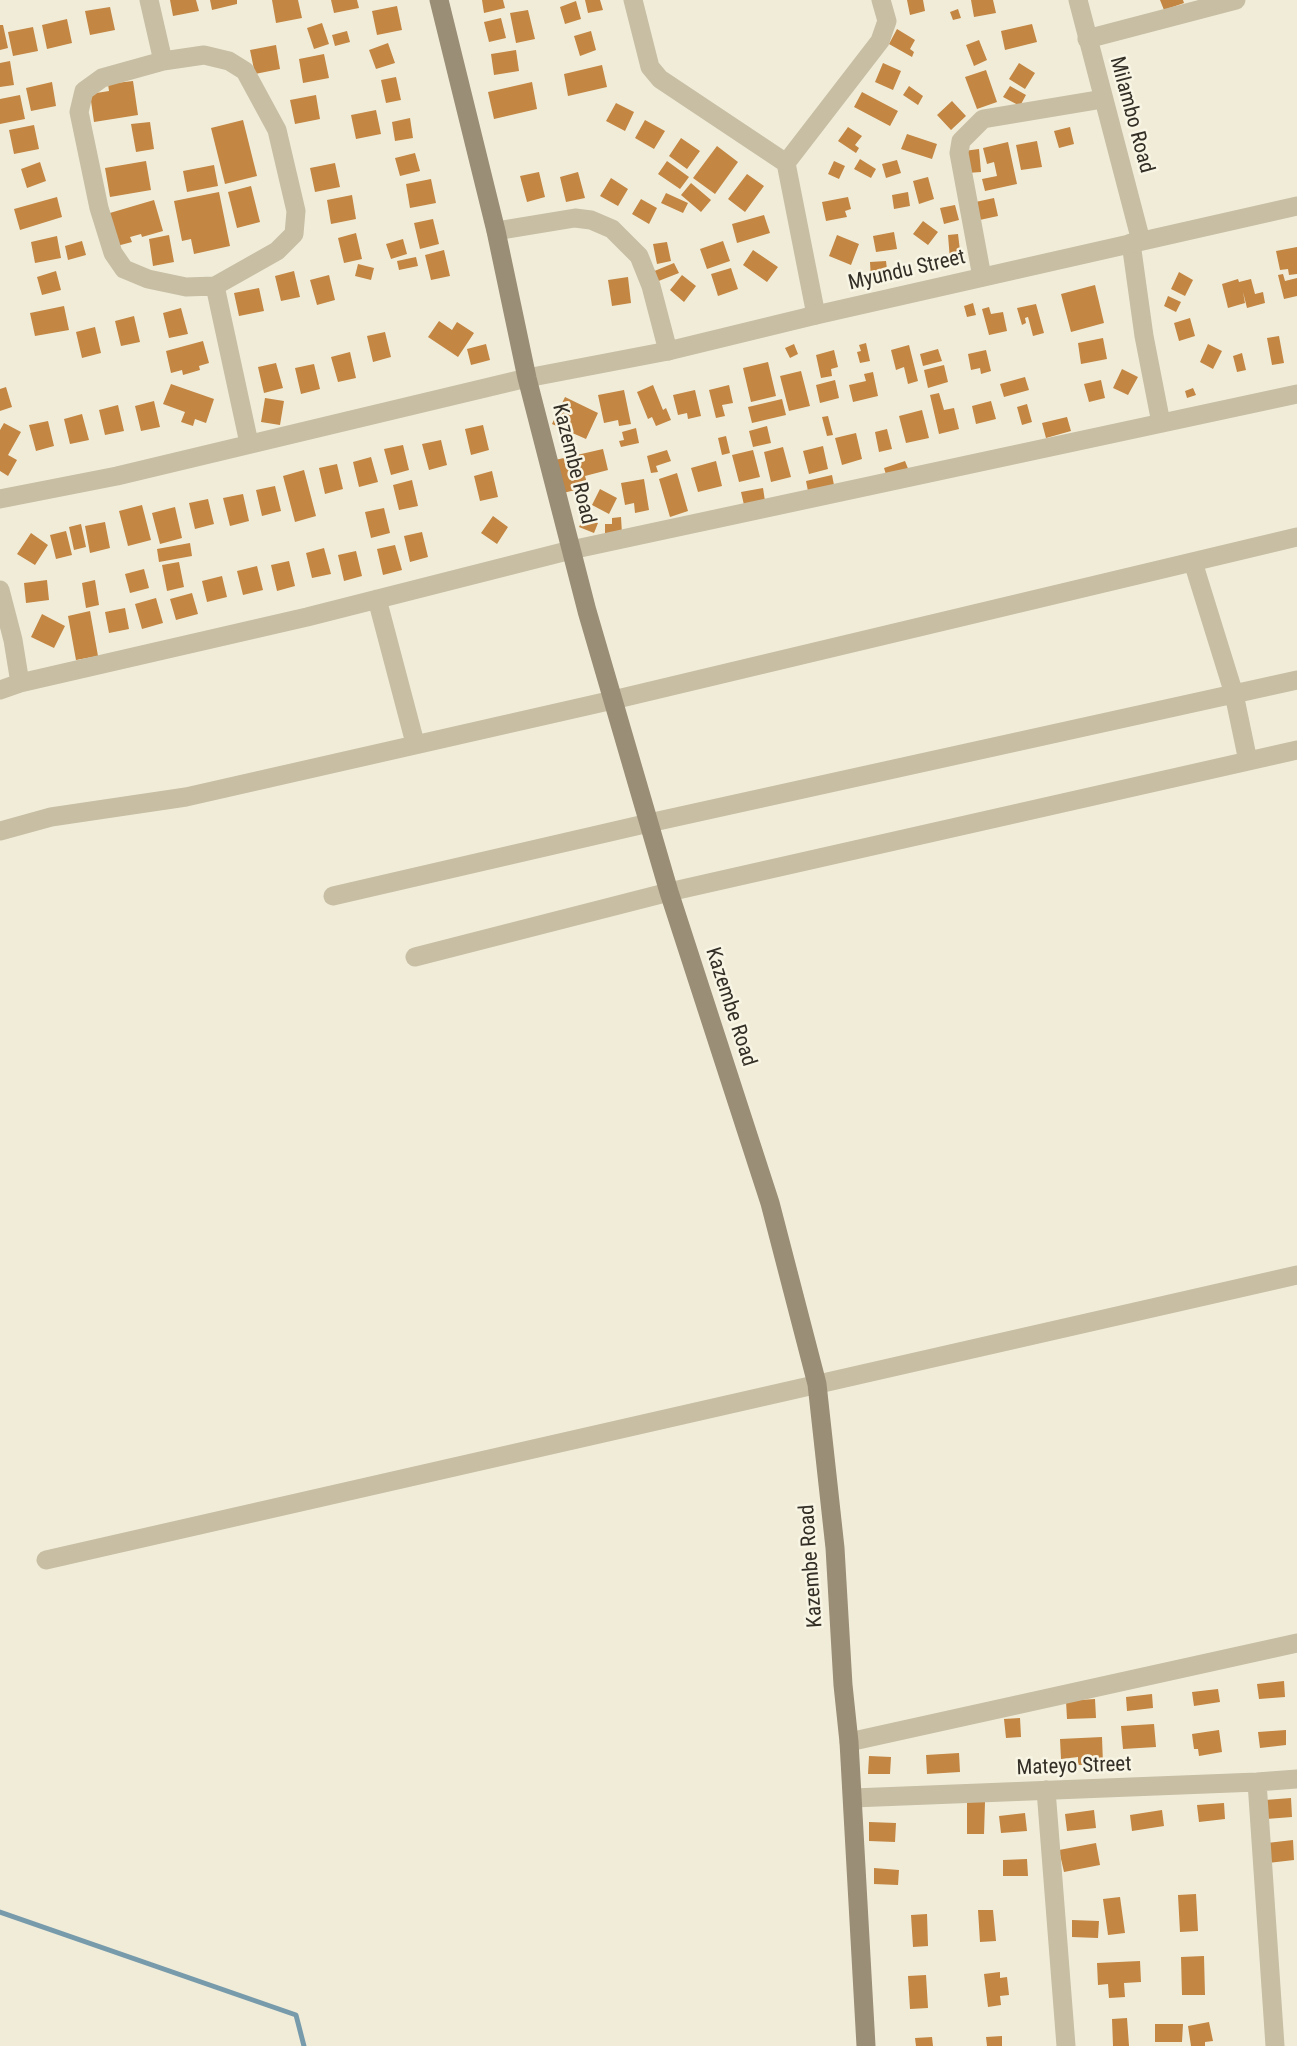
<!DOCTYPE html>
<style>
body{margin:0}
canvas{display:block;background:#f0ecd8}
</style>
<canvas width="1297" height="2046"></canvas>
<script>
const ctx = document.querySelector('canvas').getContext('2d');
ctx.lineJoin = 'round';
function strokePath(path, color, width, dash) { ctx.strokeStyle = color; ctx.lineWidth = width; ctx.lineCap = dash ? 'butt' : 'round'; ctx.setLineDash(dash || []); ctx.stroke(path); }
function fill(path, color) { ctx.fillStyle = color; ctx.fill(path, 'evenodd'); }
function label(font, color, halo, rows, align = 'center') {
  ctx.font = font + ' "Roboto Condensed",sans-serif'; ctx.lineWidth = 5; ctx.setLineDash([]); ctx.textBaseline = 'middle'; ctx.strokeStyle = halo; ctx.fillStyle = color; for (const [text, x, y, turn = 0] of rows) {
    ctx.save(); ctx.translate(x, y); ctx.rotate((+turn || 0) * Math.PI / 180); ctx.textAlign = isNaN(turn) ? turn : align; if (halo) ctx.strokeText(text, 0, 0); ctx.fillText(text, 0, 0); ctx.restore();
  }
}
const stream = new Path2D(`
 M0,1912L296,2015L304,2046`);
const building = new Path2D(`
 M170,0H196L199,11L173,16Z
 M210,0H237V4L212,10Z
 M272,0H298L302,18L276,23Z
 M331,0H357L359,8L334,13Z
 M482,0H503L505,8L484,13Z
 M585,0H600L603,10L588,13Z
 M907,0H923L925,11L910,15Z
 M971,0H993L996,13L974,17Z
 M1160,0H1183L1184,3L1164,10Z
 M576,1L581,19L565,24L560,7Z
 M397,6L402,30L377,35L372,11Z
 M110,7L115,30L90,35L85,11Z
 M958,9L961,18L953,20L950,12Z
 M528,10L535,39L516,43L510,13Z
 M501,18L506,38L489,42L484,22Z
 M67,19L72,43L47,49L42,25Z
 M322,23L329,44L314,49L307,28Z
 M1032,24L1037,42L1005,50L1001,31Z
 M0,25H3L8,48L0,50Z
 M33,27L38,51L13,56L8,32Z
 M897,29L915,40L910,49L914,52L912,57L889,44Z
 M347,31L350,42L335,46L332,35Z
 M591,31L596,50L580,56L574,36Z
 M979,40L987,60L974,66L966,45Z
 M388,43L395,63L376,69L369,50Z
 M276,45L280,69L255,74L250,50Z
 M516,50L519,71L494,75L491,54Z
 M324,54L329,78L303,83L299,59Z
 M10,61L14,85L0,87V63Z
 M883,63L901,71L893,90L875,82Z
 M1019,63L1035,73L1025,89L1009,79Z
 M602,65L607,87L568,96L564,74Z
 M986,70L997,102L977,109L965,77Z
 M396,77L401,100L386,103L381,80Z
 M133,81L138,115L94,122L90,94L109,91L108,84Z
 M52,82L56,106L31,111L26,88Z
 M532,82L537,109L494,119L488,92Z
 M909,86L923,96L918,105L903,95Z
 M1010,86L1026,95L1020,106L1003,97Z
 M862,92L898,111L890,126L854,107Z
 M20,95L25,119L0,124V99Z
 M316,95L320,119L295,124L290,100Z
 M952,101L966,116L951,130L937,115Z
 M616,103L634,112L625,131L606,121Z
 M376,110L381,134L356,139L351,115Z
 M410,118L413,138L395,141L392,122Z
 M243,120L257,176L225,184L211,128Z
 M645,120L665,131L654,149L635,138Z
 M150,122L154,149L136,152L131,124Z
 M34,125L39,149L14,154L9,130Z
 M848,127L862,136L855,145L859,148L856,153L838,141Z
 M1070,127L1074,144L1059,148L1054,131Z
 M907,134L937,144L932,159L901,149Z
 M681,138L700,151L687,169L669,156Z
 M1037,141L1042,167L1021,170L1016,145Z
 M1008,142L1017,184L985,191L982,179L997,176L994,162L987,164L983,148Z
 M717,146L738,162L715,194L693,178Z
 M979,149L981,172L967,173L964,151Z
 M415,153L420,171L400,176L395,158Z
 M860,159L876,169L871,178L854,169Z
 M897,160L901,173L886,178L882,164Z
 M146,161L151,190L110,197L105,168Z
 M667,161L689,177L680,189L658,174Z
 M834,161L845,166L839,179L828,174Z
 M40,162L46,181L27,188L21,169Z
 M335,163L340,187L315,192L310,168Z
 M214,165L218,186L187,192L183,171Z
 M539,172L545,197L527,202L520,176Z
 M578,172L585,198L566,202L560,177Z
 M747,174L764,186L745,212L728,199Z
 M928,177L934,199L919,204L913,181Z
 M611,178L628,189L618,206L600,196Z
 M431,179L436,203L410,208L406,184Z
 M691,183L711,200L701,212L681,195Z
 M251,186L260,222L237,228L228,192Z
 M219,192L230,246L194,254L191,239L182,241L174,201Z
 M908,192L910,206L894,209L892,195Z
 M666,193L688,203L683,213L661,203Z
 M352,195L356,219L331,224L327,200Z
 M57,197L62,217L20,230L14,209Z
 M848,197L851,209L845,211L847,217L826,221L822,202Z
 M994,198L998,216L975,221L971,203Z
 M641,199L657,208L649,224L632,214Z
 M154,200L163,231L142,237L141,234L130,237L132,242L113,247L103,215Z
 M955,205L959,220L944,224L940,208Z
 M764,215L770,233L737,243L732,224Z
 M433,219L439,244L420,249L414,223Z
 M923,221L938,232L928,245L913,234Z
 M894,232L897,249L876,252L873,236Z
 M356,233L362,259L344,263L338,238Z
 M958,234L961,259L950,260L948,235Z
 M169,235L174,262L153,266L149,239Z
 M837,235L859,244L851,265L829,256Z
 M57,236L61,258L35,263L31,242Z
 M403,239L407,254L391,259L386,244Z
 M82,241L86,255L68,260L65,246Z
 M723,241L730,261L707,269L700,249Z
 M667,242L671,261L657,264L653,244Z
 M1297,247V274L1289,275L1288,269L1280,270L1276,251Z
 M444,250L450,276L431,280L425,255Z
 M753,250L778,267L767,282L743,265Z
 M416,257L418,266L399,270L397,261Z
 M886,261L888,278L871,279L870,262Z
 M674,263L679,273L656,282L652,272Z
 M358,264L374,268L371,280L355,276Z
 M731,268L738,289L718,296L711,274Z
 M56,271L61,290L42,295L37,277Z
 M294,271L300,297L281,301L275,276Z
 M1179,272L1193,280L1185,296L1171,289Z
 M1283,274L1285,281L1297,278V296L1284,299L1278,275Z
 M329,275L335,300L317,305L310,280Z
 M682,275L696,286L684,302L670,290Z
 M628,277L631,303L612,306L608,280Z
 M1238,279L1239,282L1251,279L1255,294L1263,292L1265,303L1247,308L1243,292L1245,303L1228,308L1222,284Z
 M1095,285L1104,323L1071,332L1061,294Z
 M259,288L264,311L239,316L234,293Z
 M1168,296L1181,302L1176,312L1164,306Z
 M973,303L976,315L967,317L964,306Z
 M1036,304L1044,333L1033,336L1028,317L1025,318L1026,323L1022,325L1017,308Z
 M64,306L69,330L35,336L30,313Z
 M989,307L991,314L1003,312L1007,331L989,335L982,309Z
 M181,308L188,334L169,338L163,313Z
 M134,316L140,342L121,346L115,321Z
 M1190,318L1195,336L1179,341L1174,323Z
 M439,321L452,330L457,322L474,333L458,357L428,337Z
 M95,327L101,353L82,358L76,332Z
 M385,332L391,357L373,362L367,336Z
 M1279,336L1284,363L1272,365L1267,338Z
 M1103,338L1107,359L1081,364L1078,343Z
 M203,341L209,363L199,366L200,370L183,375L182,370L171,373L166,351Z
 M866,343L870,361L860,363L857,352L861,351L859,345Z
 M486,344L490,360L471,365L467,349Z
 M794,344L798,354L790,358L785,348Z
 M1208,344L1222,351L1213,369L1200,362Z
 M909,345L918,381L908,384L904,367L896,370L891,350Z
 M938,349L942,361L923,366L920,354Z
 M834,350L838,367L831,369L832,376L821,378L816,355Z
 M986,350L991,371L981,374L980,368L971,370L968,354Z
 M350,352L356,378L338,382L331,357Z
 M1242,353L1246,370L1237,372L1233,356Z
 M768,362L776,396L751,402L743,368Z
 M276,363L283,388L264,393L258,367Z
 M314,364L320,389L301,394L295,368Z
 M944,365L948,382L928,388L924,370Z
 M1122,369L1138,377L1128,395L1113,388Z
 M801,371L810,406L789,411L780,376Z
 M873,372L878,396L853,402L849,385L866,381L864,374Z
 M1025,377L1029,390L1004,397L1000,384Z
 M835,380L839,398L820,403L816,385Z
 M1101,380L1105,398L1089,402L1084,384Z
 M171,384L214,399L206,423L195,419L193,426L181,422L185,412L163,404Z
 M653,385L663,410L666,408L671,420L656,426L652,417L648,419L637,392Z
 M729,385L733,403L722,405L725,416L716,418L709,390Z
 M6,387L12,407L0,411V389Z
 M1193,388L1196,395L1187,398L1185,391Z
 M624,390L631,424L619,426L618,420L604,423L598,395Z
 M695,390L701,416L688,419L687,413L678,415L673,395Z
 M939,393L944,410L954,408L959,429L939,434L930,395Z
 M565,397L598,413L586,439L552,424Z
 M265,398L284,401L280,425L261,422Z
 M782,399L786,415L752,423L748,407Z
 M154,401L160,427L141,431L135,406Z
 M991,401L996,419L976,424L972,406Z
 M1027,404L1032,422L1022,425L1017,407Z
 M118,405L124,431L105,435L99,410Z
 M922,410L929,438L906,443L899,416Z
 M82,414L89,440L70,444L64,419Z
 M828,416L833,435L827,436L822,417Z
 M1067,417L1071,431L1046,438L1042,423Z
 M48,421L54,446L36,451L29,425Z
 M4,423L21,432L8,455L17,460L8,476L0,471V430Z
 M483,425L489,450L471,455L465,429Z
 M767,426L771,443L753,447L749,431Z
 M636,428L639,443L621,447L619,441L624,440L622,432Z
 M887,429L892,449L879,452L875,432Z
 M856,433L862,459L842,465L835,438Z
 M726,436L730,453L722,455L718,438Z
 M441,440L447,465L429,470L422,444Z
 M403,445L409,470L391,475L384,449Z
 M823,446L828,469L809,474L803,451Z
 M783,447L791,477L771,482L764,452Z
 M603,449L608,470L585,476L588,487L563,493L555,460Z
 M667,450L671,461L656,466L658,472L651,473L647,456Z
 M753,450L760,477L739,482L732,455Z
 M371,457L378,482L359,487L353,462Z
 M716,461L722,486L698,492L691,468Z
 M905,461L909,471L887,478L884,468Z
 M337,464L343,489L325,494L319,468Z
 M304,470L316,516L295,522L283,476Z
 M492,471L498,497L480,501L474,476Z
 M677,473L688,511L670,517L659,479Z
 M832,475L834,485L808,491L806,481Z
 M644,479L649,510L635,513L634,503L625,505L621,483Z
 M412,480L418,506L399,510L393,485Z
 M275,486L281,511L262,516L256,490Z
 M763,488L765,501L744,505L741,492Z
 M600,489L617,498L609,514L592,505Z
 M243,494L249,521L230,526L223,498Z
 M208,499L214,524L195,529L189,503Z
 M142,505L151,540L128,546L119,511Z
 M175,507L182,538L160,544L152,513Z
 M384,508L390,533L371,538L365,512Z
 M493,516L508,527L497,544L481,533Z
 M584,517L598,523L594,533L579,527Z
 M621,517L622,534L605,535V524H612V518Z
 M105,522L110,548L90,553L85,526Z
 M81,524L86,547L74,550L69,527Z
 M66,531L72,555L56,559L50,535Z
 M422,532L428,557L410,562L404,536Z
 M31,533L48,545L35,565L17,554Z
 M190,543L192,556L159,562L157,549Z
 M395,545L402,570L383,575L377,549Z
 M324,548L331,574L312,578L306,553Z
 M356,551L362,576L344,581L338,555Z
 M289,561L295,586L277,591L271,565Z
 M179,562L184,587L167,591L162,565Z
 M257,566L263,590L243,595L237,571Z
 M144,569L149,588L130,593L125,574Z
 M222,576L227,597L207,602L202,581Z
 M47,580L49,600L26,603L24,583Z
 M95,580L99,605L86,608L82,583Z
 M192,593L198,614L176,620L170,599Z
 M156,598L163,623L142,629L135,604Z
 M125,608L129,629L109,633L105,612Z
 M90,611L98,656L76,660L68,616Z
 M42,614L65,626L54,648L31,637Z
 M1284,1681L1285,1697L1259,1699L1257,1684Z
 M1218,1689L1220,1702L1194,1706L1192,1692Z
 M1152,1694L1153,1708L1127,1711L1126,1697Z
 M1095,1699L1096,1718L1067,1719L1066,1701Z
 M1020,1718L1021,1737L1006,1738L1004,1719Z
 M1154,1724L1156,1747L1123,1749L1121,1726Z
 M1219,1730L1222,1752L1199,1756L1198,1749H1194L1192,1734Z
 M1286,1730V1745L1260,1748L1258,1732Z
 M1102,1737L1103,1764L1078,1765V1757L1061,1759L1060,1739Z
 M959,1753L960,1772L927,1774L926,1755Z
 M869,1756L891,1757L890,1774H868Z
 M1291,1798L1292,1817L1266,1819L1265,1800Z
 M967,1802H985L984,1834H967Z
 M1224,1803L1225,1819L1199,1822L1197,1805Z
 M1094,1810L1096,1828L1067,1831L1065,1814Z
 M1162,1810L1164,1826L1132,1831L1130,1815Z
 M1025,1813L1027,1831L1001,1833L999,1816Z
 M869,1822L896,1823L895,1842L869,1841Z
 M1293,1840L1294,1860L1268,1863L1267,1843Z
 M1096,1843L1100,1865L1064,1872L1059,1850Z
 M1027,1859L1028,1876H1003V1860Z
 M874,1868L899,1870L898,1885L874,1884Z
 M1196,1894L1198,1931L1180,1932L1178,1895Z
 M1120,1897L1125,1933L1108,1935L1103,1899Z
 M978,1910H993L996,1941L980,1942Z
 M927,1914L928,1946L913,1947L911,1915Z
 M1072,1920L1099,1921L1098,1938L1072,1937Z
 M1204,1956L1205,1995H1182L1181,1957Z
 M1140,1961L1141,1982L1124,1983L1125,1997L1109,1998L1108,1984L1098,1985L1097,1963Z
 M1000,1972V1978L1007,1977L1009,1995L1000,1996L1001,2005L988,2007L984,1974Z
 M926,1975L928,2008L910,2009L908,1976Z
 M1127,2018L1129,2046H1113L1112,2019Z
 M1209,2022L1213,2041L1205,2042V2046H1191L1188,2026Z
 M1155,2024H1183L1182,2042H1155Z
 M1002,2036V2046H987L986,2037Z
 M932,2037L933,2046H916L915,2038Z`);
const minor = new Path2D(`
 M149,0L163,61
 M633,0L650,67L660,79L786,163L816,315
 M1087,39L1236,0
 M204,55L229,61L245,71L277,130L296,211L294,234L277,251L215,286L186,287L148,279L124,269L113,253L99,208L79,112L84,91L102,78L163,61Z
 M786,163L880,41L887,21L881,0
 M496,231L575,218L591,220L612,229L639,256L651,286L668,351
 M1131,243L1144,336L1161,423
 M982,277L959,153L961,141L983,119L1103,99
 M215,286L249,443
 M0,499L117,476L527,378
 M1193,562L1234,694L1248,761
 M0,590L13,640L20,683
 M377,599L415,743
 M0,690L20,683L307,617L571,550L1297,394
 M0,831L51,817L186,797L613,700L1297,537
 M333,896L649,823L1297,680
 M415,957L669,892L1297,750
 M46,1560L1297,1275
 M849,1742L1297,1643
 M1257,1782L1275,2046
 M1046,1790L1066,2046
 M853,1798L1257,1782L1297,1779`);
const tertiary = new Path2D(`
 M1078,0L1141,241
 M527,378L668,351L816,315L1297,206`);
const secondary = new Path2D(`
 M439,0L496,231L527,378L587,611L669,892L770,1203L817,1384L835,1548L843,1685L849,1742L866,2046`);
const streetNames = [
 ["Milambo Road",1131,115,75],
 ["Myundu Street",907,271,-13],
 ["Kazembe Road",573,464,76],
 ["Kazembe Road",730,1007,72],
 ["Kazembe Road",812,1566,-94],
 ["Mateyo Street",1074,1767,-2]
];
strokePath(stream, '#789bac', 5);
fill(building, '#c38643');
strokePath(minor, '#c8bea4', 19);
strokePath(tertiary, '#c8bea4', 19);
strokePath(secondary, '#9b8e76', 19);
label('21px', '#332e26', '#f8f5e4', streetNames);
</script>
